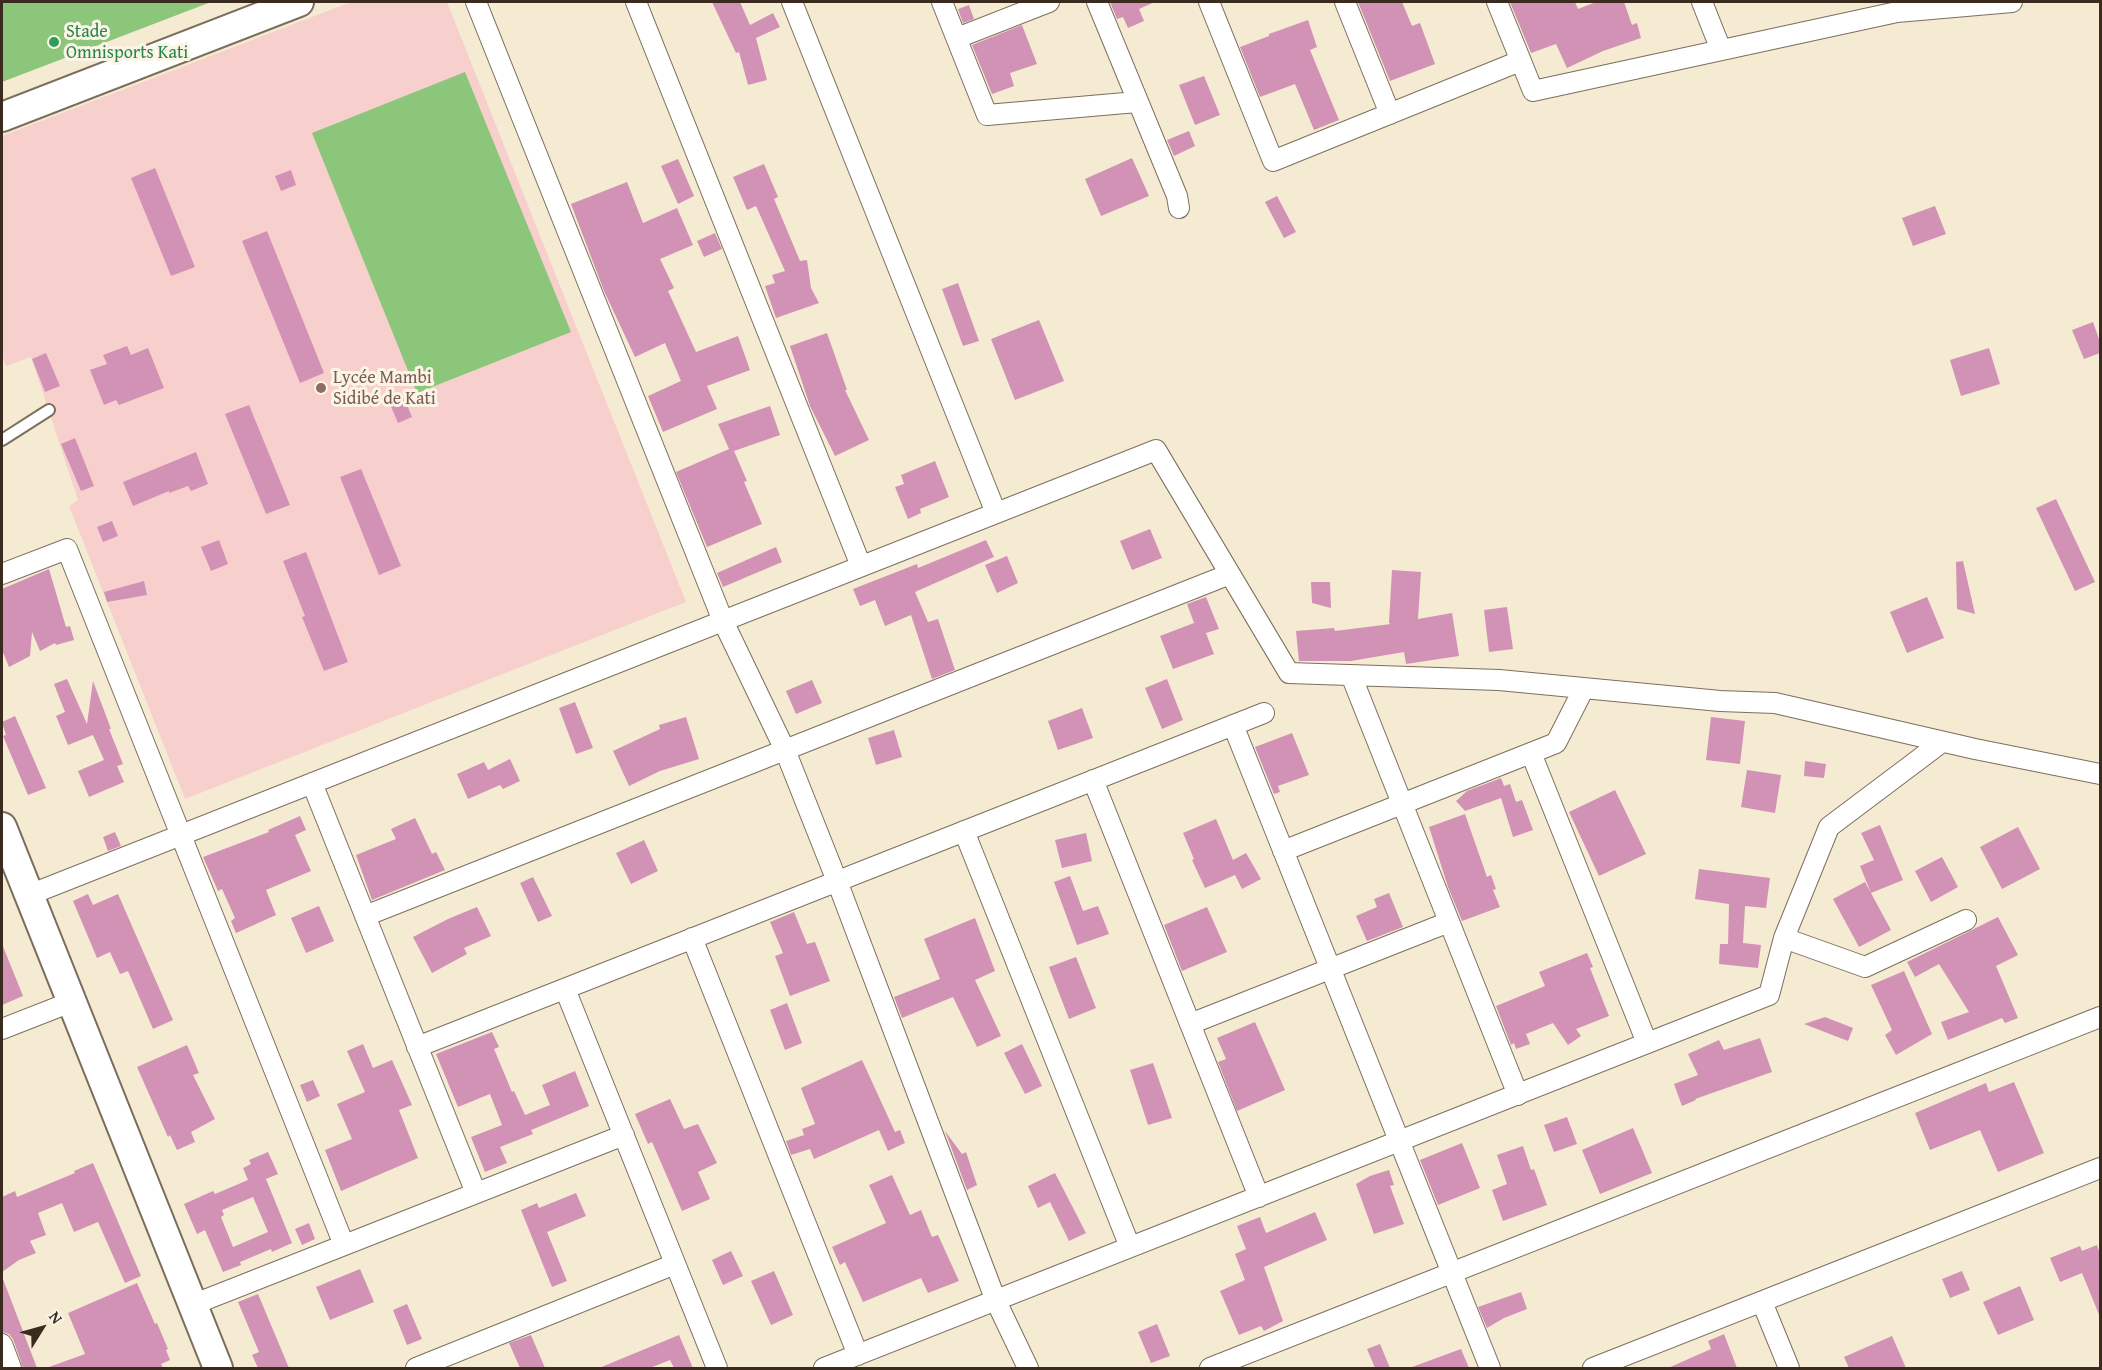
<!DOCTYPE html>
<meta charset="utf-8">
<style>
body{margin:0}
#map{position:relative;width:2102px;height:1370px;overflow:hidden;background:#f5ebd2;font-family:"Gentium Book Plus",serif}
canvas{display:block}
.frame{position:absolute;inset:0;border:3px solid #3b2a1e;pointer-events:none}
.north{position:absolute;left:12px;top:1298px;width:60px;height:60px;-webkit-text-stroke:4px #fcf5e5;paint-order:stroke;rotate:53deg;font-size:16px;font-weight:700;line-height:24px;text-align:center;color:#3b2a1e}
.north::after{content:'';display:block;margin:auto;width:21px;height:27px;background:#3b2a1e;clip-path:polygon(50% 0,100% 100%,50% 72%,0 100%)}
</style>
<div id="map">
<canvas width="2102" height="1370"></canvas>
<div class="frame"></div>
<div class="north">N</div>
</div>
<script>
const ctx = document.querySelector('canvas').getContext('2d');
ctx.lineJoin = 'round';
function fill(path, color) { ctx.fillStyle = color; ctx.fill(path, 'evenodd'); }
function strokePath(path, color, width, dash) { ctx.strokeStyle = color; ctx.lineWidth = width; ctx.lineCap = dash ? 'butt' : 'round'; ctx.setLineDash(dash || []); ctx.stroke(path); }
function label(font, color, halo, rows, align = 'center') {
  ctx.font = font + ' "Gentium Book Plus",serif'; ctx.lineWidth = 6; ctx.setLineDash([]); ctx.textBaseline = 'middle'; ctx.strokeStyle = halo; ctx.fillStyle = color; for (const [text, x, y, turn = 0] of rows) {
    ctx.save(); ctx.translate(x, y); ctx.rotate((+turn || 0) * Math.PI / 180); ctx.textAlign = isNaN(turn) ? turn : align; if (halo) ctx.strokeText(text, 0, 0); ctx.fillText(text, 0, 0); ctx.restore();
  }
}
const built = new Path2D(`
 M351,2H447L686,602L185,799L69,506L78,500L31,357L6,366L2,355V136Z`);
const green = new Path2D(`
 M2,2H211L2,82Z
 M465,72L571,332L417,393L312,133Z`);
const building = new Path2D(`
 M712,2H740L750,25L773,13L780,27L756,38L767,80L748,85L739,52L736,53Z
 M1110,2H1155L1139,9L1144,21L1128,28L1123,17L1117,19Z
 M1358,2H1402L1412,26L1420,23L1435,64L1390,81Z
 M1510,2H1575L1578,9L1596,2H1624L1632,25L1637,23L1641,38L1603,51L1567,68L1556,44L1531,53Z
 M969,5L974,19L963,23L958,9Z
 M1308,20L1317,47L1310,50L1339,120L1314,130L1295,84L1260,97L1240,47L1269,36V34Z
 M1022,25L1037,64L1010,73L1014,86L992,94L972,45Z
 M1204,76L1220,115L1195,125L1179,85Z
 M1189,131L1195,146L1174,156L1167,140Z
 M1132,158L1149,196L1101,216L1085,179Z
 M678,159L694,196L678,204L661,166Z
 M764,164L778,197L774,199L800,261L807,260L811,288L819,303L776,318L765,286L775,283L772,275L785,271L756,206L747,210L733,177Z
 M155,168L195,267L171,276L131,178Z
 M291,170L296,185L281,191L275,176Z
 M627,182L643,223L677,208L693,245L660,259L674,288L668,291L696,352L738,336L750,370L707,386L717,409L663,432L648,396L681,381L665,343L635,357L604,291L571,204Z
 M1277,196L1296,232L1284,238L1265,202Z
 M1935,206L1946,234L1913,246L1902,218Z
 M267,231L324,373L300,383L242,241Z
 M715,233L722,249L704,257L697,241Z
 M958,283L979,341L963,346L942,289Z
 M1039,320L1064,381L1015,400L991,339Z
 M2093,322L2100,342V353L2084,359L2072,330Z
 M827,333L847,390H845L869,440L835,456L810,406L790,346Z
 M127,346L131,355L148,348L164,388L119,405L116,400L104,405L90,370L107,364L103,355Z
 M1989,348L2000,384L1961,396L1950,360Z
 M46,353L60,386L45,392L32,359Z
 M404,398L412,417L398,423L390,404Z
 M249,405L290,505L266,514L225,414Z
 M770,406L780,435L734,451L747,481L744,482L762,524L707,547L676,472L729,449L718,424Z
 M75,438L94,486L81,491L61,444Z
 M196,452L208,484L191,491L188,486L169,493V491L133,506L123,482Z
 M935,461L949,497L920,509L921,513L908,519L895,487L904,484L901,475Z
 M361,469L401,566L379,575L340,477Z
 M2056,499L2095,582L2075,591L2036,508Z
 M112,521L118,536L103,542L97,527Z
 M1150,529L1162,558L1132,570L1120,541Z
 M219,540L228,564L211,571L201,547Z
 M986,540L994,557L915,592L928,622L938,619L955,670L932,679L911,615L885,626L875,600L860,606L853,589L917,564L918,568Z
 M776,547L782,562L723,587L717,573Z
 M306,552L348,662L324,671L302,617L305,616L283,561Z
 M1007,556L1018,583L997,593L985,565Z
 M1963,561L1975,614L1957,609L1956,562Z
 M49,569L66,627L70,626L74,640L56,645L55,643L40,651L32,632L30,656L9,667L2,650V589Z
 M1392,570L1421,572L1418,619L1452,613L1459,656L1406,664L1404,652L1351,661H1299L1296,631L1334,628L1335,631L1391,624L1389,623Z
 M144,581L147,595L107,602L104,592Z
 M1311,582H1330L1331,608L1312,603Z
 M1206,597L1219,629L1206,633L1214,654L1173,669L1160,636L1194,623L1187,604Z
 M1927,597L1944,638L1907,653L1890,612Z
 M1507,607L1513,649L1489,652L1484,610Z
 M67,679L87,724L93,681L111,729H109L123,764L117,766L124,782L89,797L78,771L104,760L93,735L68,745L56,716L65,712L54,684Z
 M1167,679L1183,720L1162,729L1145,688Z
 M812,680L822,703L796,714L786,691Z
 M575,702L593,748L576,754L559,708Z
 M1082,708L1093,738L1058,750L1048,721Z
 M15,716L46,788L28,795L3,736L6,735L2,722Z
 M686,717L699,759L660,771L629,786L613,751L660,729L659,725Z
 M1711,717L1745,721L1740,764L1706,760Z
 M894,730L902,757L876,765L868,738Z
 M1292,733L1309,775L1278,786L1280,792L1274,794L1255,747Z
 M510,759L520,781L503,789L500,785L468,799L457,774L484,762L488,770Z
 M1805,761L1826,764L1824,778L1804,776Z
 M1747,770L1781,775L1775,813L1741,807Z
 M1501,778L1504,786L1510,784L1516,802L1522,800L1533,830L1513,837L1501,798L1465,811L1456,801L1467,791Z
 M1615,790L1646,854L1599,876L1569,812Z
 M1465,814L1487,877L1491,875L1496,889L1493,890L1500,907L1462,921L1448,887L1429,827Z
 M300,816L306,830L295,835L311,871L266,890L276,915L236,933L231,921L235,918L222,889L218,891L203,857L269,832L268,830Z
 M415,818L432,854L436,852L445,870L372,900L356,855L396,839L391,829Z
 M1216,819L1233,860L1246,853L1261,879L1242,889L1235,875L1205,888L1192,860L1194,859L1183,833Z
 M1880,825L1903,880L1871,893L1860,866L1874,860L1861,833Z
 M2018,827L2040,869L2002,889L1980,847Z
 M115,832L121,846L108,851L103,837Z
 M1086,833L1092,861L1062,868L1055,840Z
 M644,840L658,871L631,884L616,853Z
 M1942,857L1958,887L1931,902L1915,871Z
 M1699,869L1770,878L1766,908L1745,906L1743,943L1761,945L1758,968L1719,964L1720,944H1728L1729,904L1695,899Z
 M1070,876L1083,911L1098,906L1109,934L1077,945L1054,882Z
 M533,877L552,916L538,922L520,883Z
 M1865,882L1891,930L1859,947L1833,899Z
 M1389,893L1403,927L1367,941L1356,916L1377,907L1374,899Z
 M88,894L93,905L118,894L173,1020L153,1029L128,971L120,974L110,952L97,958L73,901Z
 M319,906L334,941L306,953L291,918Z
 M477,907L491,936L464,948L467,954L432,973L413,937L448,919Z
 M1207,907L1227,952L1182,971L1164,925Z
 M794,912L807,944L815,942L830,981L790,996L775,956L783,953L770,922Z
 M1998,917L2018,955L1996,966L2018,1018L2005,1023L2002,1018L1948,1040L1941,1022L1969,1012L1939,964L1915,977L1907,962Z
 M975,918L995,971L975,980L1001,1036L977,1047L953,997L902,1018L894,997L940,979L924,939Z
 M2,944L23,996L2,1005Z
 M1587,953L1593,967L1590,968L1609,1016L1576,1029L1581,1036L1568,1045L1553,1023L1526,1034L1530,1044L1516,1049L1514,1043L1511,1045L1496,1006L1545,986L1539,972Z
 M1076,957L1096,1008L1069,1019L1049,967Z
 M1904,971L1932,1034L1896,1055L1885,1035L1892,1030L1871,985Z
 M787,1003L802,1043L785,1050L770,1010Z
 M1825,1017L1853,1028L1848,1041L1804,1024Z
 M1255,1022L1285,1090L1237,1111L1218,1062L1226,1059L1217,1038Z
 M492,1032L499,1047L494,1049L512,1092L514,1091L525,1115L550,1105L542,1085L575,1071L589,1106L531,1130L533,1134L500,1147L507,1163L485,1172L471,1137L502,1125L490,1094L458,1107L436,1054Z
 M1760,1038L1772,1072L1695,1099L1696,1100L1682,1106L1674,1084L1698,1075L1688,1054L1719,1040L1724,1050Z
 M363,1044L373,1068L392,1060L412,1105L399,1110L418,1158L341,1191L325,1150L352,1139L337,1104L365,1092L347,1051Z
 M1022,1044L1042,1086L1025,1094L1004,1053Z
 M187,1045L199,1073L193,1075L215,1119L191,1132L195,1142L177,1150L170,1135L168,1137L137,1067Z
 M862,1060L895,1132L900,1130L905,1143L888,1151L879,1130L814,1159L810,1149L791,1155L786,1141L804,1135L802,1129L815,1124L801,1088Z
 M1153,1063L1172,1118L1148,1125L1130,1070Z
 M313,1080L320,1096L307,1102L300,1085Z
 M2014,1082L2044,1153L1998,1172L1980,1130L1930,1150L1915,1113L1986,1083L1989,1092Z
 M670,1099L684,1129L698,1124L717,1163L698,1172L710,1199L682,1211L652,1142L648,1144L635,1114Z
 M1567,1117L1577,1144L1554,1152L1544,1125Z
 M1633,1128L1652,1173L1600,1194L1582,1150Z
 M945,1131L962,1154L966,1152L977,1185L967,1190Z
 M1462,1143L1480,1188L1438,1205L1420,1160Z
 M1523,1146L1531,1170L1534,1169L1547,1205L1503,1221L1492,1190L1507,1184L1497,1155Z
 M268,1152L278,1174L266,1179L292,1243L272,1252L271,1249L240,1262L241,1265L223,1272L205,1230L197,1234L184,1204L213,1191L215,1194L248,1180L243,1168L251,1164L249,1160ZM253,1197L268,1232L233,1247L221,1217L224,1215L222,1210Z
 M93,1163L141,1276L125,1283L98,1222L74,1232L62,1203L38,1213L46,1235L30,1241L36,1253L19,1260L2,1272V1197L15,1191L17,1197L75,1173L74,1171Z
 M1389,1170L1394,1185L1390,1186L1404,1224L1374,1234L1356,1184L1370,1176Z
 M1055,1173L1086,1233L1069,1241L1050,1202L1038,1208L1028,1186Z
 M892,1175L910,1215L921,1210L932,1237L938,1235L959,1281L928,1293L921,1278L863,1302L845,1262L840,1265L832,1247L886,1223L869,1185Z
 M576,1193L586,1216L547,1232L567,1281L552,1287L521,1210L537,1203L539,1208Z
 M1315,1212L1327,1240L1264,1267L1283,1321L1264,1331L1261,1326L1239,1335L1220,1291L1245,1280L1235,1254L1246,1249L1237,1226L1260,1217L1266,1233Z
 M309,1223L315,1239L302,1245L295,1229Z
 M2097,1245L2100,1254V1317L2082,1273L2060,1282L2050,1258L2080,1246L2082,1251Z
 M731,1251L743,1276L723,1285L712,1260Z
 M360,1269L374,1302L330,1320L316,1287Z
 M774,1271L793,1315L771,1325L751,1281Z
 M1962,1271L1970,1290L1950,1298L1942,1279Z
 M2,1279H3L37,1368H23L13,1339L9,1334L2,1332Z
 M137,1283L155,1324L157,1323L168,1349L166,1350L170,1360L161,1364L163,1368H50L49,1367L85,1354L68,1313Z
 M2020,1286L2034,1320L1998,1335L1983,1302Z
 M1521,1292L1527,1309L1504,1318L1487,1328L1478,1307Z
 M258,1294L289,1368H258L252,1355L259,1352L238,1302Z
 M407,1304L422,1339L407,1345L393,1310Z
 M1157,1324L1170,1356L1151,1363L1138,1332Z
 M1724,1334L1737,1368H1668L1711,1349L1708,1341Z
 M531,1335L545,1368H520L509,1343Z
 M679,1335L693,1368H674L670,1360L650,1368H599Z
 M1892,1336L1906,1368H1849L1844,1357Z
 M1380,1344L1390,1368H1375L1367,1349Z
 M1461,1349L1469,1368H1413L1412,1367Z`);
const lane = new Path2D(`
 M2,440L49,410`);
const street = new Path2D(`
 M476,2L723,621L785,750L837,881L996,1301L1028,1368
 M636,2L861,566
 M792,2L996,513
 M942,2L987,115L1137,102
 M1097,2L1177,196L1179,208
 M1209,2L1273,161L1520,61
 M1345,2L1390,114
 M1497,2L1533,91L1897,12L2012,2
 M1702,2L1721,50
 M957,38L1049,2
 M2,574L67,549L344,1245
 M1351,675L1518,1095
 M1233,725L1490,1368
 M1531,753L1647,1043
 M1093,780L1259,1197
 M312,783L476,1193
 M964,831L1130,1247
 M1283,851L1556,743L1584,688
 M29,895L1156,450L1289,673L1499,680L1720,701L1775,703L1975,749L2100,774
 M365,916L1230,574
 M692,938L858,1355
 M1784,938L1865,967L1966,920
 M565,989L717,1368
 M1190,1024L1449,922
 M2,1029L71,1002
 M417,1047L1264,713
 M1762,1302L1789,1368
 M192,1305L624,1135
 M2,1344L11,1368
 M416,1368L675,1264
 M824,1368L1769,995L1784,938L1829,827L1942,742
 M1210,1368L2100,1017
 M1593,1368L2100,1168`);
const secondary = new Path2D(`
 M2,117L299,2
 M2,827L218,1368`);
const markers = [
 [54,42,6,"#2e9e5b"],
 [321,388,6,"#8d6e63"]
];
const leisureNames = [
 ["Stade",66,32],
 ["Omnisports Kati",66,53]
];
const educationNames = [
 ["Lycée Mambi",333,378],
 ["Sidibé de Kati",333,399]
];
fill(built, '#f7d0cd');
fill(green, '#8bc67b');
fill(building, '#d292b6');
strokePath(lane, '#7c6e5d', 14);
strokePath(street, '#7c6e5d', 22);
strokePath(secondary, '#7c6e5d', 32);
strokePath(lane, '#fff', 10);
strokePath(street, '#fff', 20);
strokePath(secondary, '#fff', 28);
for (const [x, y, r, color] of markers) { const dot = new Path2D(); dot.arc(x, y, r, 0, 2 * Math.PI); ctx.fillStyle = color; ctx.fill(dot); strokePath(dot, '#fcf5e5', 2); }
label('18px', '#27864d', '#fcf5e5', leisureNames, 'left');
label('18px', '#785e54', '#fcf5e5', educationNames, 'left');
</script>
